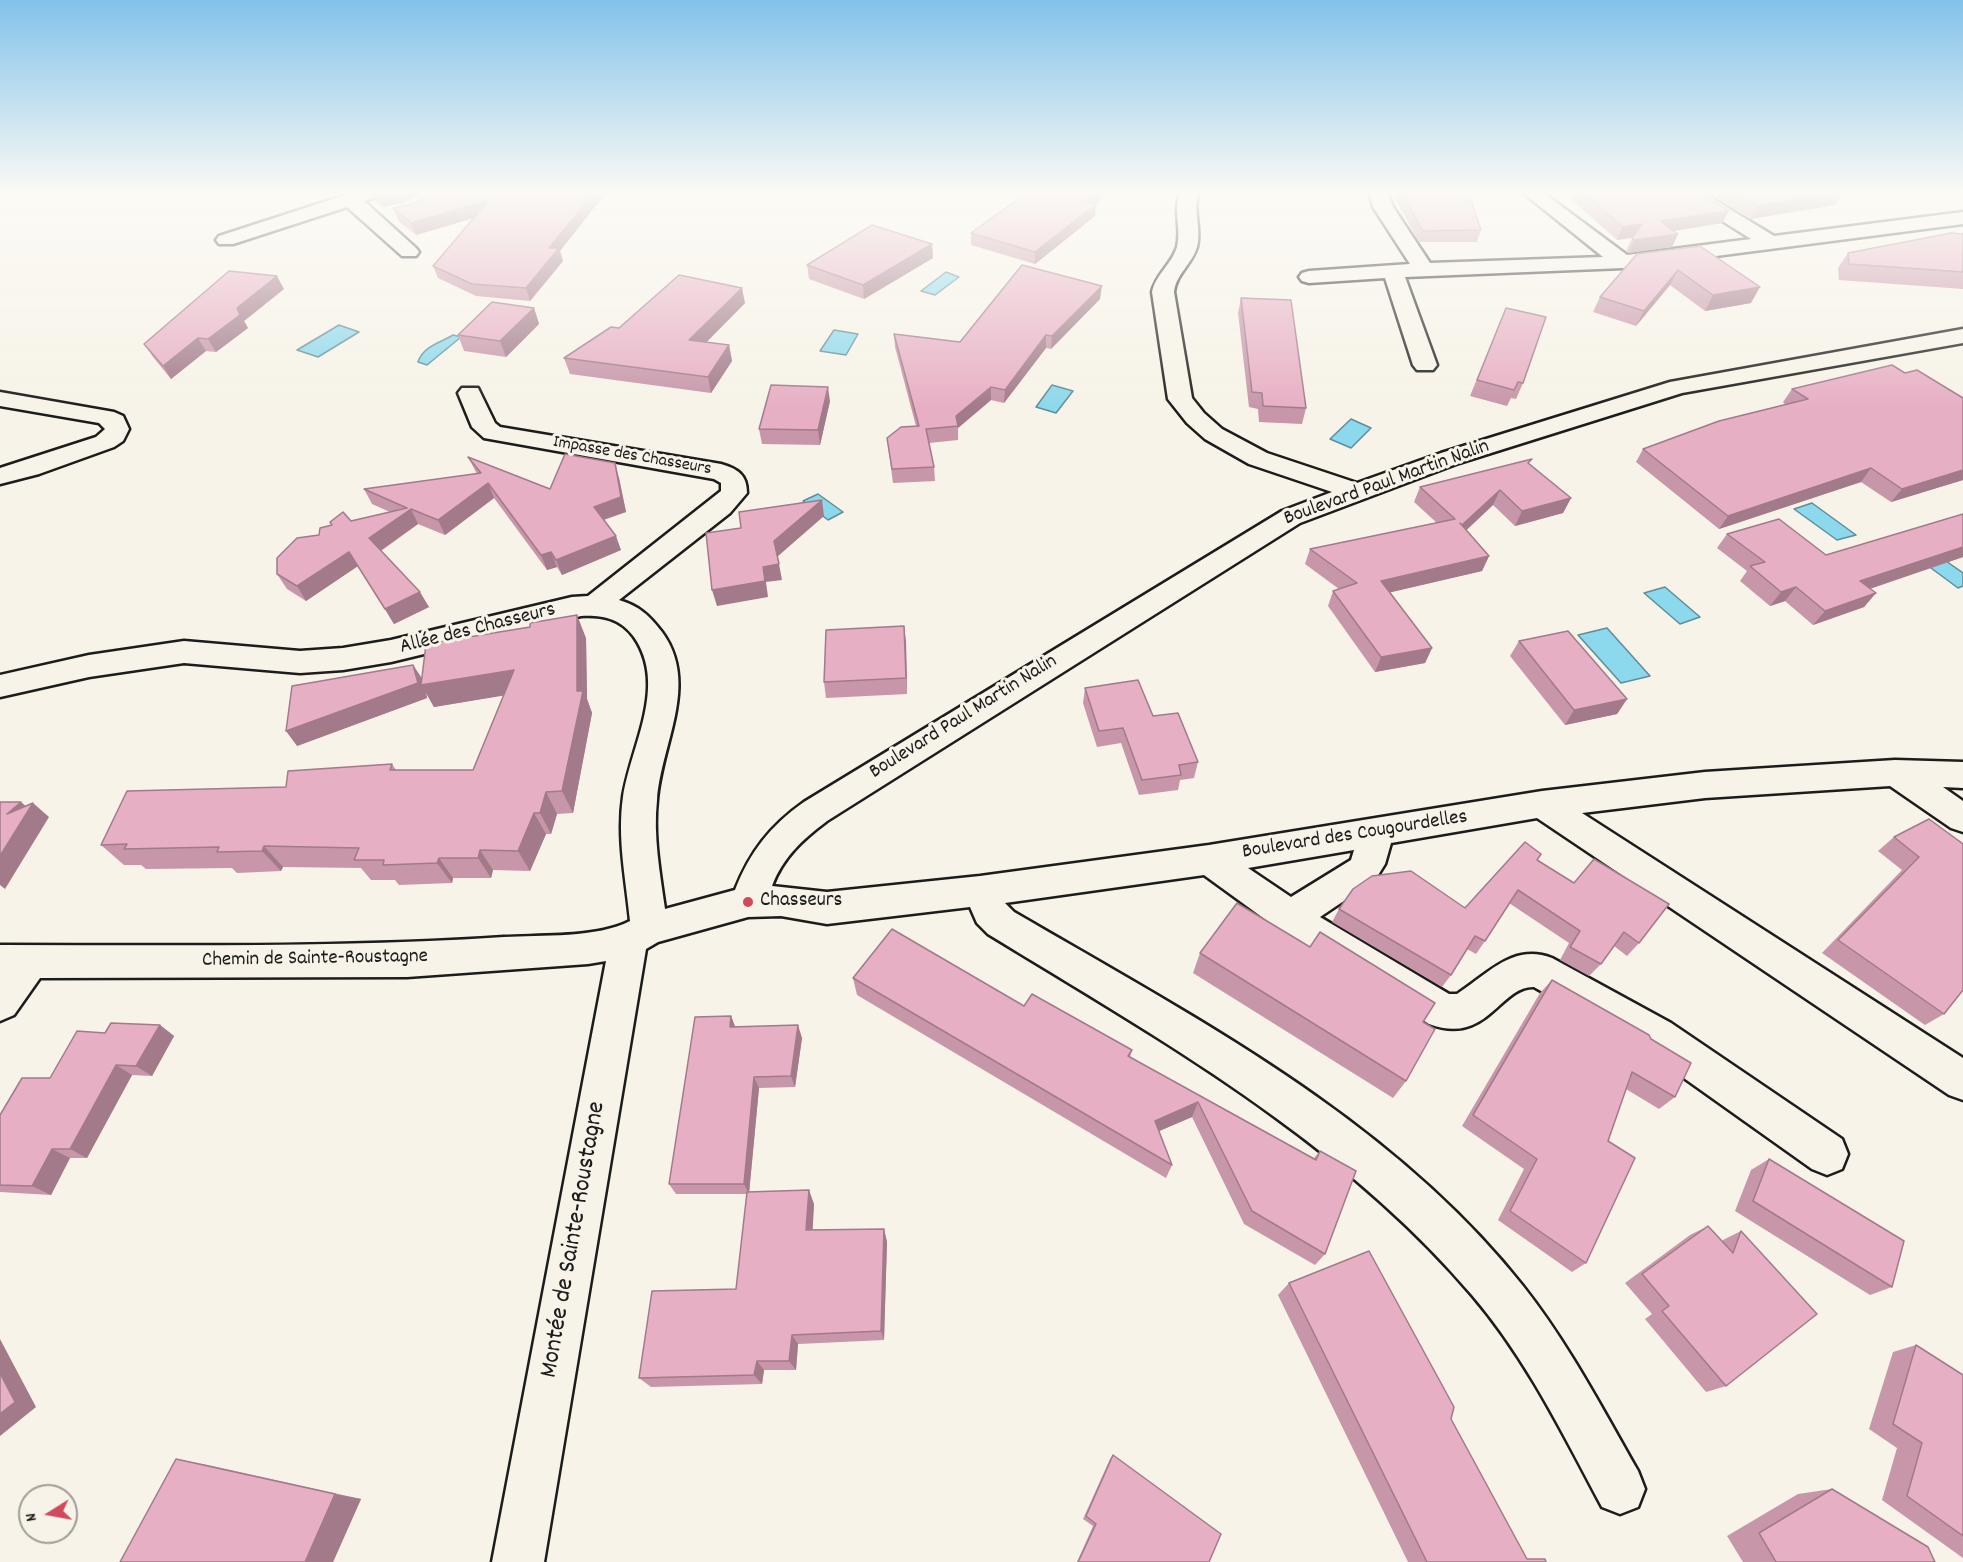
<!DOCTYPE html>
<meta charset="utf-8">
<style>
body{margin:0}
#map{position:relative;width:1963px;height:1562px;overflow:hidden;background:#f7f3e8;font-family:Dekko,sans-serif}
canvas{display:block}
.north{position:absolute;left:18px;top:1484px;width:60px;height:60px;box-sizing:border-box;background:#f7f3e8;border:2px solid #9f9d96;border-radius:50%;rotate:259deg;font-size:16px;font-weight:700;line-height:24px;text-align:center;color:#1c1c1c}
.north::after{content:'';display:block;margin:auto;width:21px;height:27px;background:#d1495b;clip-path:polygon(50% 0,100% 100%,50% 72%,0 100%)}
</style>
<div id="map">
<canvas width="1963" height="1562"></canvas>
<div class="north">N</div>
</div>
<script>
const ctx = document.querySelector('canvas').getContext('2d');
ctx.lineJoin = 'round';
function fill(path, color) { ctx.fillStyle = color; ctx.fill(path, 'evenodd'); }
function strokePath(path, color, width, dash) { ctx.strokeStyle = color; ctx.lineWidth = width; ctx.lineCap = dash ? 'butt' : 'round'; ctx.setLineDash(dash || []); ctx.stroke(path); }
function label(font, color, halo, rows, align = 'center') {
  ctx.font = font + ' Dekko,sans-serif'; ctx.lineWidth = 6; ctx.setLineDash([]); ctx.textBaseline = 'middle'; ctx.strokeStyle = halo; ctx.fillStyle = color; for (const [text, x, y, turn = 0] of rows) {
    ctx.save(); ctx.translate(x, y); ctx.rotate((+turn || 0) * Math.PI / 180); ctx.textAlign = isNaN(turn) ? turn : align; if (halo) ctx.strokeText(text, 0, 0); ctx.fillText(text, 0, 0); ctx.restore();
  }
}
const water = new Path2D(`
 M946,272L959,277L935,295L921,291Z
 M339,325L359,332L318,357L297,350Z
 M834,330L858,334L846,355L820,351Z
 M453,335L461,337L427,365L418,362C423,346 440,343 453,335Z
 M1052,385L1073,391L1056,413L1036,407Z
 M1351,419L1371,428L1351,448L1330,439Z
 M818,494L843,512L828,520L803,501Z
 M1812,503L1856,535L1837,540L1794,509Z
 M1933,552L1963,573V586L1958,588L1916,557Z
 M1665,587L1700,617L1680,624L1644,593Z
 M1607,628L1650,676L1621,683L1578,635Z`);
const minor = new Path2D(`
 M358,191H385L383,195L364,201L416,248L419,252L416,256H402L347,207L233,244H219L216,240L219,236Z
 M1181,191H1199C1192,210 1202,228 1197,247C1192,264 1176,274 1174,292L1192,398L1204,413L1222,429L1267,453L1357,483L1441,453L1670,382L1963,329V343L1682,393L1459,463L1300,523L827,821C803,839 783,857 772,886L827,892L980,876L1209,845L1542,791L1705,772L1895,760L1963,762V788L1943,787L1963,801V832L1951,828L1890,786L1705,798L1582,813L1963,1058V1100L1949,1095L1537,818L1391,843L1385,864L1375,880L1320,917L1449,994H1457C1488,974 1513,943 1552,958L1671,1023L1842,1139L1848,1154L1842,1169L1827,1175L1812,1169L1643,1049L1534,987C1499,986 1488,1046 1429,1024L1277,928L1204,875L1005,903L1014,912C1194,1017 1391,1119 1523,1286C1568,1343 1602,1408 1638,1471L1645,1489L1638,1507L1620,1514L1602,1507C1563,1434 1526,1358 1472,1295C1340,1140 1160,1039 988,934L977,923L970,907L827,924L781,916L748,917L658,942L646,949L544,1562H492L606,961L588,964L407,977L40,978L14,1015L0,1021V945C168,945 337,948 504,937C541,935 598,938 630,921C626,880 617,838 623,797C631,745 668,686 634,637C620,618 602,615 581,616L391,662L343,670L300,673L184,663L89,677L0,697V675L89,655L184,641L300,651L343,648L391,640L572,597L588,596L721,491V483L714,479L484,438L472,427L458,393L462,388H478L495,423L500,427L721,464C738,469 747,475 747,493L730,513L619,600C639,606 649,615 662,632C700,684 661,744 657,800C653,836 660,873 665,909L735,890C750,852 770,826 804,802L1282,511L1332,492L1249,464L1205,439L1187,423L1168,399L1152,292C1156,274 1172,264 1177,247C1182,228 1172,210 1181,191ZM1354,850L1351,860L1291,897L1248,868Z
 M1369,191H1387L1393,207L1430,263L1603,257L1521,191H1541L1627,255L1751,239L1681,195L1679,191H1700L1774,236L1963,212V224L1623,268L1405,277L1437,365L1433,370H1417L1413,365L1385,278L1309,283L1302,281L1299,277L1302,273L1309,271L1410,264L1373,207Z
 M0,392L114,412L123,416L129,429L123,441L114,447L39,474L0,484V468L96,437L105,429L99,423L0,406Z`);
const wall = new Path2D(`
 M369,191H427L403,203L382,207L374,200Z
 M1391,191H1468L1481,230L1477,242H1419Z
 M1562,191H1696L1729,211L1722,223L1674,231L1678,234L1672,247L1628,253L1626,251L1632,238L1617,240Z
 M1704,191H1840L1842,192L1835,205L1750,219Z
 M1099,202L1095,204V216L1035,264L971,245V233Z
 M413,204L593,209L560,251L563,261L530,301L476,296L438,278L433,266L474,218L416,235L398,221L393,208Z
 M1963,234V289L1839,280L1838,268L1848,253Z
 M932,244L933,258L864,299L809,279L807,265Z
 M1700,246L1751,303L1705,311L1670,285L1636,326L1593,312L1600,297Z
 M284,289L244,321L248,328L216,352L206,351L171,379L153,357L144,344Z
 M1241,298L1306,408L1302,424L1259,422L1258,409L1249,407L1238,313Z
 M1100,299L1051,349L1046,348L1004,403L991,400L958,428V440L929,443L934,467L935,481L893,483L887,438L916,426L895,347L894,334L960,342Z
 M745,303L706,342L729,345L732,361L711,393L570,374L564,358L619,328Z
 M534,308L539,324L506,357L464,351L458,335Z
 M1506,308L1523,383L1516,399L1511,398L1507,406L1470,396Z
 M1905,373L1963,398V480L1891,502L1861,482L1719,529L1636,462L1643,449L1786,405L1783,402L1792,389Z
 M830,401L820,445L762,444L759,429Z
 M468,457L550,489L619,478L626,512L604,520L621,550L562,575L557,567L547,570L494,498L445,535L418,524L381,551L429,607L394,624L358,566L306,601L287,589L277,574L319,535L390,512L372,504L364,489L477,474Z
 M1530,464L1571,498L1563,513L1515,526L1493,505L1466,530L1489,556L1482,571L1390,592L1432,648L1425,663L1375,672L1328,606L1333,591L1339,589L1305,564L1310,549L1437,523L1414,502L1420,487Z
 M1963,514V557L1870,589L1876,593L1864,607L1813,625L1785,601L1770,606L1740,581L1747,571L1717,548L1727,534L1826,555Z
 M586,638L587,699L592,713L573,813L557,814L551,834H546L530,871L493,870L491,878H453L452,883L399,885L395,880H371L361,868L283,867L281,871L237,873L232,868L146,869L141,865H124L101,845L286,787L392,764L396,770H473L504,695L434,707L426,693L427,698L297,746L413,665L422,679Z
 M906,641L907,694L826,698L824,682Z
 M1519,641L1627,699L1617,714L1565,725L1510,656Z
 M1085,688L1153,716L1198,762L1194,778L1180,780L1178,790L1139,795L1121,743L1097,747L1083,703Z
 M1929,819L1944,1014L1925,1025L1822,953L1902,870L1878,851L1894,837Z
 M1537,860L1574,883L1639,943L1627,956L1614,946L1601,964L1589,976L1560,960L1569,943L1509,903L1485,941L1476,954L1467,949L1451,975L1442,987L1332,922L1339,909L1465,908Z
 M1310,947L1423,1022L1406,1081L1393,1098L1193,973L1200,953Z
 M853,978L1024,1006L1132,1050L1130,1057L1314,1158L1320,1151L1325,1254L1315,1265L1244,1224L1192,1117L1159,1131L1172,1165L1166,1178L857,995Z
 M1552,980L1675,1097L1659,1109L1626,1089L1608,1141L1586,1263L1572,1272L1498,1220L1524,1169L1462,1126L1540,993Z
 M731,1016L735,1027L802,1038L795,1087L759,1088L749,1192L814,1204L812,1230L884,1229L887,1242L884,1340L798,1344L796,1370H764L762,1384L651,1387L639,1378L736,1289L747,1194H676L669,1184Z
 M160,1025L174,1036L152,1076L132,1075L87,1158H70L51,1195L0,1192V1115L50,1078Z
 M1769,1159L1892,1287L1870,1295L1735,1211L1751,1170Z
 M1708,1226L1722,1242L1723,1240L1741,1231L1726,1386L1706,1392L1645,1319L1652,1314L1625,1283L1690,1235Z
 M1289,1283L1451,1419L1527,1559L1546,1562H1408L1278,1295Z
 M1916,1345L1963,1375V1558L1882,1500L1897,1448L1869,1429L1893,1352Z
 M1113,1455L1209,1562H1077L1093,1526L1083,1519L1110,1459Z
 M176,1459L208,1465L361,1499L333,1562Z
 M1832,1489L1935,1562H1743L1727,1536L1798,1494Z`);
const shadedWall = new Path2D(`
 M399,191H427L403,203L382,207L377,195Z
 M596,191H610L593,209L560,251L563,261L530,301L526,288L549,248Z
 M1099,191H1107L1099,202L1085,212L1096,204L1095,216L1035,264V252L1086,202Z
 M1842,192L1835,205L1750,219L1757,206Z
 M489,200L494,212L416,235L411,223Z
 M1729,211L1722,223L1654,234L1660,221Z
 M1642,224L1636,237L1617,240L1623,227Z
 M1678,234L1672,247L1628,253L1634,240Z
 M932,244L933,258L864,299L863,285Z
 M1678,270L1670,285L1636,326L1644,311Z
 M277,276L284,289L244,321L248,328L216,352L208,339L237,308Z
 M1102,286L1100,299L1051,349L1052,336Z
 M1760,287L1751,303L1705,311L1713,295Z
 M742,288L745,303L693,356L689,340Z
 M534,308L539,324L506,357L500,341Z
 M1046,335V348L1004,403L1005,390Z
 M198,338L206,351L171,379L163,366Z
 M729,345L732,361L711,393L708,377Z
 M828,387L830,401L820,445L818,430Z
 M991,387V400L958,428L956,416Z
 M615,463L619,478L626,512L599,521L594,507Z
 M1871,468L1861,482L1719,529L1728,516Z
 M1963,470V480L1891,502L1902,489Z
 M488,483L494,498L445,535L438,520Z
 M1500,490L1493,505L1455,541L1462,525Z
 M1571,498L1563,513L1515,526L1522,511Z
 M822,500L824,516L777,557L774,541Z
 M411,509L418,524L377,553L369,538Z
 M616,536L621,550L562,575L556,560Z
 M1963,547V557L1848,596L1860,581Z
 M349,552L358,566L306,601L297,586Z
 M551,552L557,567L547,570L541,555Z
 M1489,556L1482,571L1375,596L1381,581Z
 M779,564L782,580L766,582L768,597L717,606L712,590L763,567Z
 M1796,587L1785,601L1770,606L1781,592Z
 M420,592L429,607L394,624L385,609Z
 M1876,593L1864,607L1813,625L1825,611Z
 M577,615L586,638L587,699L592,713L573,813L562,791L577,691Z
 M904,626L906,641L907,694L906,678Z
 M1432,648L1425,663L1375,672L1381,657Z
 M413,665L423,680L514,670L525,692L434,707L426,693L427,698L297,746L286,731Z
 M1627,699L1617,714L1565,725L1574,710Z
 M546,792L557,814L551,834L540,813Z
 M21,802L29,809L33,803L49,817L5,889L0,885V856L7,814Z
 M534,813L546,834L530,871L518,851Z
 M264,846L283,867L281,871L262,851Z
 M480,850L493,870L491,878L478,858Z
 M439,858L453,878L452,883L437,863Z
 M731,1016L736,1029L730,1027Z
 M160,1025L174,1036L152,1076L136,1066Z
 M798,1025L802,1038L795,1087L791,1076Z
 M116,1065L132,1075L87,1158L70,1149Z
 M754,1077L759,1088L749,1194L744,1184Z
 M1198,1102L1192,1117L1150,1135L1155,1121Z
 M52,1149L70,1158L51,1195L32,1186Z
 M809,1190L814,1204L812,1242L806,1230Z
 M884,1229L887,1242L884,1340L881,1331Z
 M792,1335L798,1344L796,1370L789,1361Z
 M0,1339L36,1407L0,1436Z
 M757,1361L764,1370L762,1384L754,1375Z
 M335,1494L361,1499L333,1562H305Z`);
const building = new Path2D(`
 M371,191H399L377,195Z
 M434,191H596L549,248H559L526,288L472,284L433,266L489,200L411,223L393,208L413,204Z
 M1029,191H1099L1086,202L1096,204L1035,252L971,233Z
 M1400,191H1468L1481,230L1423,231Z
 M1581,191H1696L1729,211L1660,221L1678,234L1634,240L1632,238L1642,224L1623,227Z
 M1731,191H1840L1842,192L1757,206Z
 M872,225L932,244L863,285L807,265Z
 M1951,233L1963,234V272L1849,264L1848,253Z
 M1700,246L1760,287L1713,295L1678,270L1644,311L1600,297L1637,254Z
 M1022,265L1102,286L1052,336L1046,335L1005,390L991,387L956,416L958,426L926,429L934,467L892,469L887,438L901,427L919,426L894,334L960,342Z
 M229,271L277,276L237,308L240,315L208,339L198,338L163,366L144,344Z
 M679,275L742,288L689,340L729,345L708,377L564,358L611,327L619,328Z
 M1241,298L1291,300L1306,408L1263,406L1262,393L1252,392Z
 M492,302L534,308L500,341L458,335Z
 M1506,308L1546,317L1523,383L1518,382L1514,390L1477,380Z
 M1892,365L1905,373L1917,370L1963,398V470L1902,489L1871,468L1728,516L1643,449L1719,421L1808,399L1792,389Z
 M771,385L828,387L818,430L759,429Z
 M565,454L615,463L621,497L594,507L616,536L556,560L551,552L541,555L488,483L438,520L411,509L369,538L420,592L385,609L349,552L297,586L277,574V558L297,538L319,535L320,528L332,525L330,522L343,512L351,521L407,508L364,489L481,473L468,457L550,489Z
 M1532,459L1528,463L1571,498L1522,511L1500,490L1462,525L1460,523L1489,556L1381,581L1432,648L1381,657L1333,591L1357,583L1310,549L1455,519L1420,487Z
 M822,500L774,541L779,564L763,567L765,581L712,590L706,533L741,528L739,512Z
 M1963,514V547L1860,581L1876,593L1825,611L1796,587L1781,592L1750,566L1765,562L1727,534L1779,519L1826,555Z
 M577,615V691H583L562,791L546,792L540,813H534L518,851L480,850L478,858H439L437,863L383,865L384,860H354L359,848L264,846L262,851L217,852L219,847L124,849L127,844L101,845L127,791L286,787L288,771L392,764L390,770H473L514,670L421,685L426,644L530,627V623Z
 M904,626L906,678L824,682L826,630Z
 M1568,631L1627,699L1574,710L1519,641Z
 M413,665L418,683L286,731L292,686Z
 M1138,680L1153,716L1178,713L1198,762L1179,765L1181,775L1142,780L1123,728L1099,731L1085,688Z
 M0,802H21L7,814L33,803L0,856Z
 M1929,819L1963,844V990L1944,1014L1838,940L1919,857L1894,837Z
 M1525,842L1541,854L1537,860L1574,883L1594,859L1669,904L1639,943L1624,932L1601,964L1570,947L1580,931L1518,890L1485,941L1475,936L1451,975L1339,909L1353,889L1372,876L1411,871L1465,908Z
 M1237,903L1310,947L1320,932L1435,1003L1423,1022L1435,1029L1406,1081L1200,953Z
 M892,929L1024,1006L1032,994L1132,1050L1128,1056L1316,1160L1320,1151L1356,1171L1325,1254L1252,1211L1198,1102L1155,1121L1172,1165L853,978Z
 M1552,980L1649,1035L1651,1039L1691,1063L1675,1097L1632,1072L1608,1141L1635,1158L1586,1263L1510,1211L1537,1159L1473,1115Z
 M731,1016L730,1027L798,1025L791,1076L754,1077L744,1184H669L695,1017Z
 M111,1023L160,1025L136,1066L116,1065L70,1149H52L32,1186L0,1185V1115L22,1078H50L77,1031L105,1033Z
 M1769,1159L1904,1241L1892,1287L1753,1201Z
 M809,1190L806,1230L884,1229L881,1331L792,1335L789,1361H757L754,1375L639,1378L652,1291L736,1289L747,1192Z
 M1708,1226L1733,1253L1741,1231L1817,1314L1726,1386L1662,1311L1669,1306L1642,1274Z
 M1369,1251L1454,1407L1451,1419L1527,1559H1545L1546,1562H1427L1289,1283Z
 M1916,1345L1963,1375V1536L1907,1496L1922,1443L1893,1424Z
 M0,1373L15,1402L0,1414Z
 M1113,1455L1221,1534L1209,1562H1078L1096,1524L1086,1516Z
 M176,1459L335,1494L305,1562H120Z
 M1832,1489L1928,1547L1935,1562H1776L1759,1533Z`);
const markers = [
 [748,902,6,"#d1495b"]
];
const farStreetnames = [
 ["Impasse des Chasseurs",632,457,10]
];
const streetNames = [
 ["Boulevard Paul Martin Nalin",1387,484,-20],
 ["Allée des Chasseurs",478,630,-14],
 ["Boulevard Paul Martin Nalin",964,718,-32],
 ["Boulevard des Cougourdelles",1355,836,-9],
 ["Chemin de Sainte-Roustagne",315,960,-1]
];
const poiNames = [
 ["Chasseurs",760,902]
];
const nearStreetnames = [
 ["Montée de Sainte-Roustagne",575,1240,-80]
];
fill(water, '#8cd8ec');
strokePath(water, '#5f8d99', 1.5);
strokePath(minor, '#1c1c1c', 5);
fill(minor, '#f7f3e8');
fill(wall, '#c796a9');
fill(shadedWall, '#a27a89');
fill(building, '#e7afc4');
strokePath(building, '#a27a89', 1.5);
const sky = ctx.createLinearGradient(0, 0, 0, 409);
sky.addColorStop(0, '#83c2ea');
sky.addColorStop(0.47, '#fbfaf5');
sky.addColorStop(1, '#fbfaf500');
ctx.fillStyle = sky;
ctx.fillRect(0, 0, 1963, 409);
for (const [x, y, r, color] of markers) { const dot = new Path2D(); dot.arc(x, y, r, 0, 2 * Math.PI); ctx.fillStyle = color; ctx.fill(dot); strokePath(dot, '#f7f3e8', 2); }
label('18px', '#1c1c1c', '#f7f3e8', farStreetnames);
label('21px', '#1c1c1c', '#f7f3e8', streetNames);
label('21px', '#1c1c1c', '#f7f3e8', poiNames, 'left');
label('26px', '#1c1c1c', '#f7f3e8', nearStreetnames);
</script>
